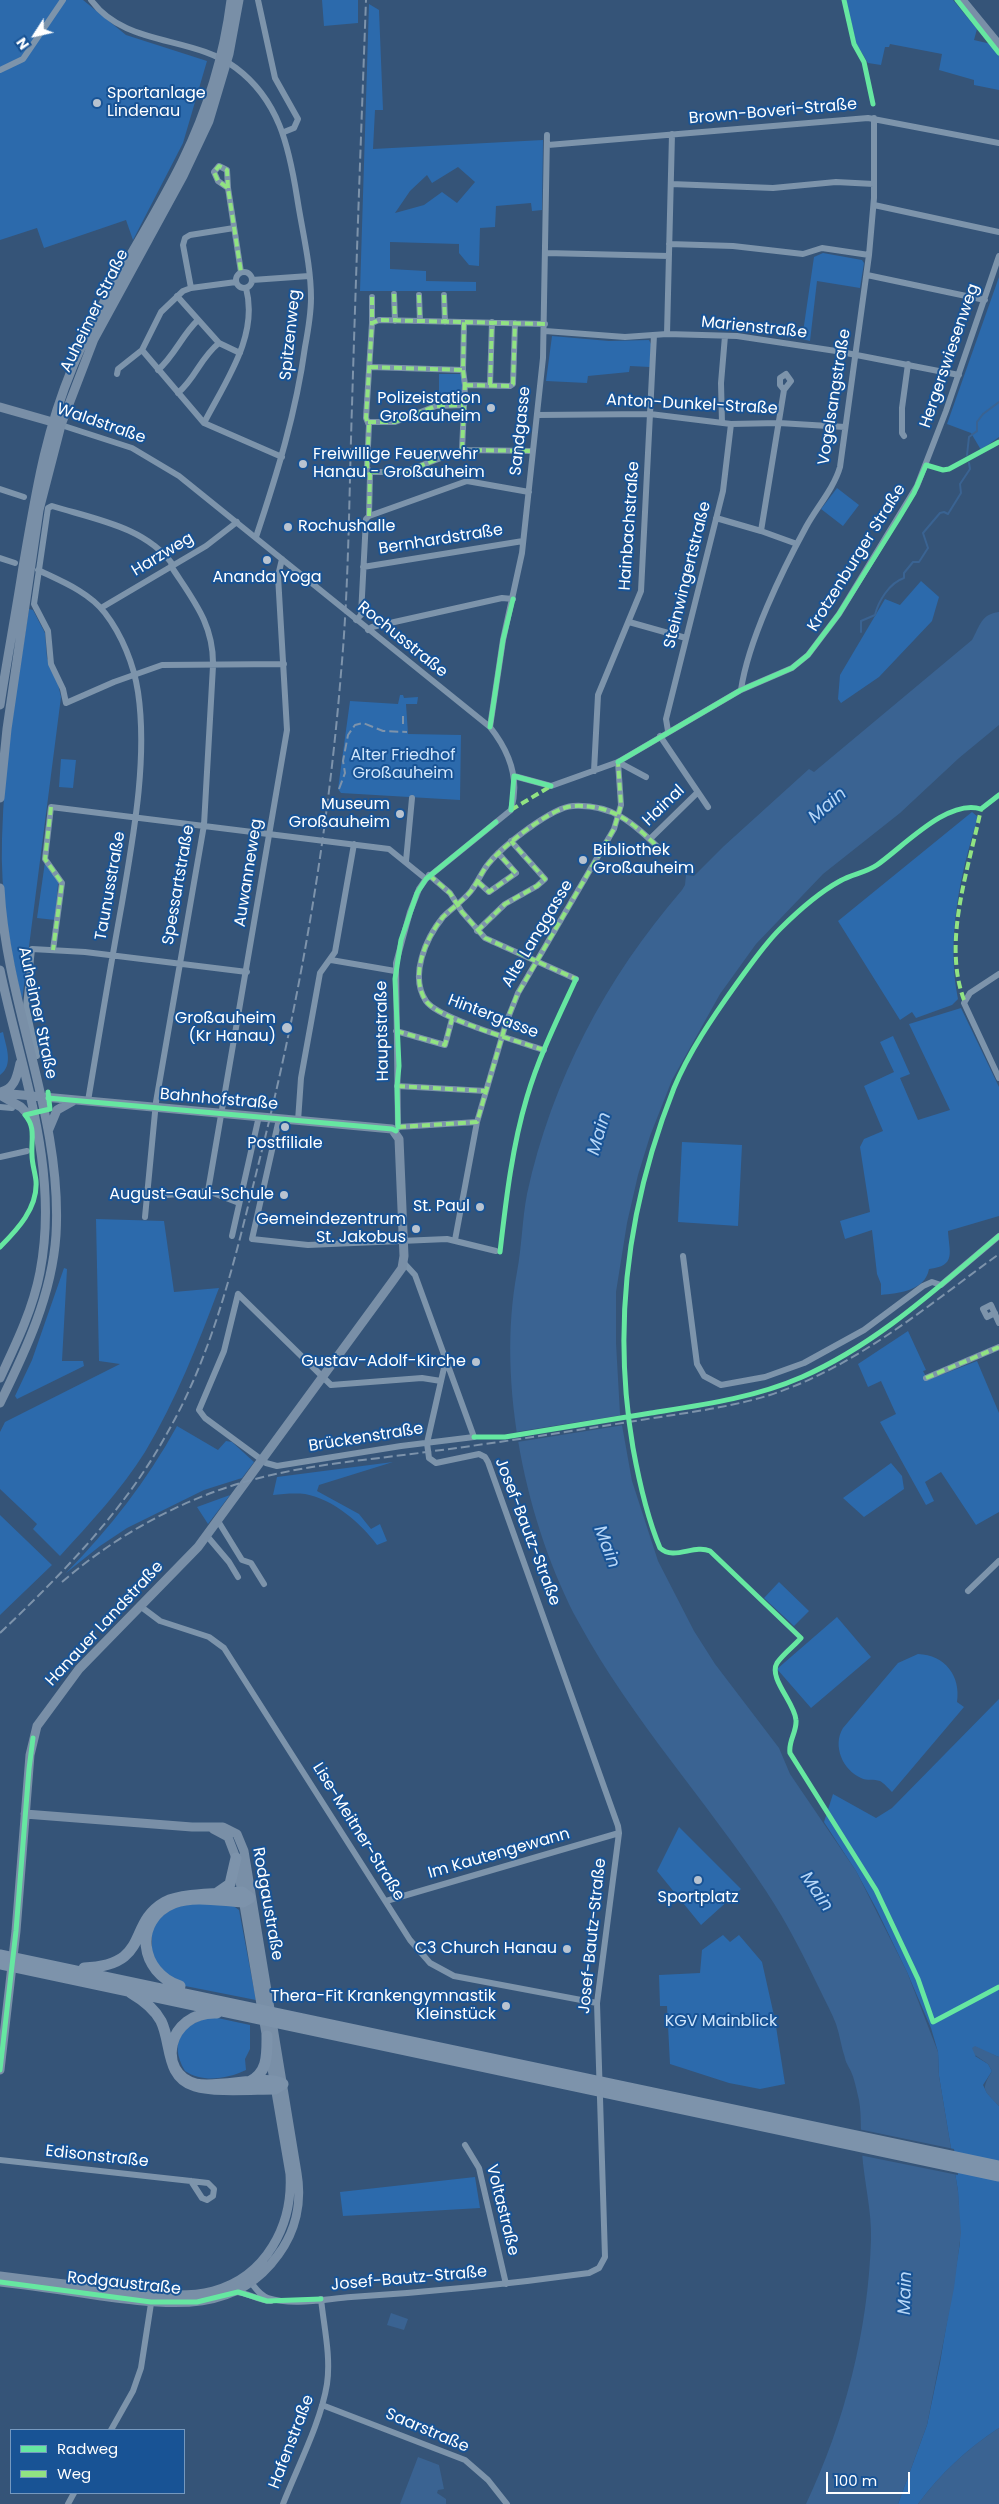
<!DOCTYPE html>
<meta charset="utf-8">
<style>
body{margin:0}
#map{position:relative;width:999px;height:2504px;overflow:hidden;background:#355478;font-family:Poppins,sans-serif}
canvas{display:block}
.legend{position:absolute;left:10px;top:2429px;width:175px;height:65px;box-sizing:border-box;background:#185395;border:1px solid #7498bf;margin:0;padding:6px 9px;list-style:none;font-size:15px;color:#fff}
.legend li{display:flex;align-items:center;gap:10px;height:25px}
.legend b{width:25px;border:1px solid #7498bf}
.north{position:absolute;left:10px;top:10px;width:50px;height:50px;-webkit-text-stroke:4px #185395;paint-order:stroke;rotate:235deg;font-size:14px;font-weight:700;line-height:20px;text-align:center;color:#fff}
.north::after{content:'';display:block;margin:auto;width:18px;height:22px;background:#fff;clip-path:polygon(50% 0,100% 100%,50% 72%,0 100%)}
.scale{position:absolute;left:826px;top:2472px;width:84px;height:22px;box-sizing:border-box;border:2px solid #fff;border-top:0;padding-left:6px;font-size:15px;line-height:18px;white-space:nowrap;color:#fff;-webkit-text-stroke:4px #185395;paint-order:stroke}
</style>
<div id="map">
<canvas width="999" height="2504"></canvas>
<ul class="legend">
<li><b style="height:6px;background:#66e7a1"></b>Radweg</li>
<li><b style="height:6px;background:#91e382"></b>Weg</li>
</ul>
<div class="north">N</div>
<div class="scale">100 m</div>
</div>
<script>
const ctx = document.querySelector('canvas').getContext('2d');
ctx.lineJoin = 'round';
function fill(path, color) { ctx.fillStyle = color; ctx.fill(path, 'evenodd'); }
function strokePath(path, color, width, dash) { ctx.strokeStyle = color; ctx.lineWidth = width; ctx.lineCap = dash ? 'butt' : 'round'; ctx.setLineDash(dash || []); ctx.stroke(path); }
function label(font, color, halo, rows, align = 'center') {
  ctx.font = font + ' Poppins,sans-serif'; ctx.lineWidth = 4; ctx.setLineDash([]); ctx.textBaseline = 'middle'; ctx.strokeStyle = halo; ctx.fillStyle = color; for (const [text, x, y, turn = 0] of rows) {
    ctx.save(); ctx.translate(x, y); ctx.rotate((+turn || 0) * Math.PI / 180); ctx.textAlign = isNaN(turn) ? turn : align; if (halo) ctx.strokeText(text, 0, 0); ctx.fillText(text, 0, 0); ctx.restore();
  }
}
const green = new Path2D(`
 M0,0H83L126,35L207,61L183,143L133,240L126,220L44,248L37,228L0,240Z
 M322,0H358V23L324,26Z
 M846,0H953L977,29L974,40L991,44L999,55V90L974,85V80L939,70L942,54L890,44L889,47H885L881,65L868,63L856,43Z
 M369,4L379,10L383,110H375L373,149L543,140L542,210L532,211L531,203L496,206L495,227L480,228L479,266L469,265L459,253V244L390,242V269L426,271V281L476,282V291H360ZM458,167L475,182L457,203L442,192L424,205L395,213L410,191L427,175L432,183Z
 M823,253L862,260L864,263L860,288L817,281L810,341L802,339L814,257Z
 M999,277V437L981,450L971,433L947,424Z
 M552,336L609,341L649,340L651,344L650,367L630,366L629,372L588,376L587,383L546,381Z
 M439,374H462V401H439Z
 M837,488L859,505L843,526L821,509Z
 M921,581L939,597L932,621L879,677L841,703L838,699L840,675L885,599L900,605Z
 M29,609L33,610L45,633L47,658L58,684L61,697L22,1001C10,948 0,893 2,839C4,761 17,685 29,609Z
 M400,695H403L404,698L418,697L417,704H406L408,734L461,735L460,800L341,793L338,789L350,701L398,704Z
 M61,759L76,760L73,788L59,787Z
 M972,812L978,817C960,875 946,938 958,999L952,1005L916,1018L912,1012L900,1020L838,921Z
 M45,862L60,884H58L55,920L37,918Z
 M961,1008L999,1087V1216L948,1231C949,1252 957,1266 929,1269C925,1291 899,1293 881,1295V1284L877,1274L872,1230L845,1239L840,1221L870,1212L860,1147L864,1139L883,1131L864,1086L894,1072L880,1042L893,1036L910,1074L900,1078L918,1120L950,1110L909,1024Z
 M3,1032C6,1047 14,1065 0,1075V1033Z
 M682,1142L742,1145L738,1226L678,1222Z
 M96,1219L164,1221L174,1292L219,1288C198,1344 176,1400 145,1452C121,1490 90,1523 60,1556L33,1529L37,1524L0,1489V1432L5,1422L120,1364L99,1361Z
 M64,1268L67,1269L62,1361H83L84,1366L17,1399L15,1396L32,1360Z
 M908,1331L926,1370L923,1371L928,1380L977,1361L999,1413V1512L976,1525L941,1472L925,1482L934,1501L926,1505L880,1422L896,1414L881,1381L868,1387L858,1364Z
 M177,1426L218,1450L226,1441L232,1442L254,1462L242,1478L204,1490L127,1528L100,1546L66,1573C110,1528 147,1481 177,1426Z
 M393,1462L319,1485L317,1491L359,1514L371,1529L380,1524L387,1541L377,1545C361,1523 333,1499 305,1494C294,1493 283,1494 273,1495L277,1477Z
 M891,1463L902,1476L904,1489L864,1517L843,1498Z
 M230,1495L208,1524L197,1507Z
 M0,1515L52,1565L0,1615Z
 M779,1582L809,1611L794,1626L764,1598Z
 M837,1617L871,1657L811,1708L777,1669Z
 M918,1654C945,1655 961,1676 957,1702L964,1707L892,1792C889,1789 884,1783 880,1781C874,1779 867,1781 861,1778C843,1770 832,1746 843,1728L898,1663Z
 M999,1699V2057L981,2050L975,2056L988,2064L992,2071L983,2085L987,2093L999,2106V2428C967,2449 940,2474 918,2504H898L927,2425L940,2363L960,2243L958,2191L939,2076L938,2052L931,2028L907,1972L877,1910L856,1871L824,1822L833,1794L876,1818L892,1808Z
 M679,1827L741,1889L701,1925L657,1871Z
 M182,1902L232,1905L239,1910L256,2000L175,1984L152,1963V1923Z
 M723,1935L730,1942L739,1935L762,1962L775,2020L785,2084L760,2089L729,2083L670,2064L667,2006H660L659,1975L700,1973L702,1950Z
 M213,2017L250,2025V2049L245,2059L246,2070C227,2079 203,2083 185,2071C168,2042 182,2023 213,2017Z
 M475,2177L480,2208L343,2216L340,2192Z`);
const water = new Path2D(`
 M999,612V725L959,758L900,813L823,874L756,944L720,994L672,1080L650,1136L638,1175L627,1223L616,1292V1343L620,1414L632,1481L658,1561L694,1631L715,1664L779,1748L790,1774L856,1871L907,1972L938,2052L939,2076L958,2191L961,2233L954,2288L927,2425L898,2504H806C845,2422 868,2331 871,2240C872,2211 864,2182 862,2152C860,2135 862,2117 859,2100C857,2092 855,2081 852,2074C850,2068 846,2064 845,2058C841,2047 840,2035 836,2024C832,2013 826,2003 821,1992C804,1957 788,1924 766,1891C706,1800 632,1720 579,1623C526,1525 496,1383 517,1272C522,1246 522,1220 527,1194C552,1080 606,978 682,890L685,885L686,875L694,876L724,846L809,769L814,772L972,640C980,626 981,614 999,612Z
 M975,2046L999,2057V2106C984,2090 980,2091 992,2071L988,2064L975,2055L972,2048Z
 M391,2313L408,2319L404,2330L387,2325Z
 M999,2428V2504H918C940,2474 968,2448 999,2428Z
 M418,2457L439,2465L444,2489L438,2490L437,2493L446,2499V2504H400Z`);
const pier = new Path2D(`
 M623,1415L624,1425L517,1442L515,1432Z
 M858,2129L954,2149L958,2175L859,2155Z`);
const stream = new Path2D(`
 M967,455L969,437L977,431V422L983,414L999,402
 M861,632V621L875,615C878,602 889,583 904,578V573L913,562H919L928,548L923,533L940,513L944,512L948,514L961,493L960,484L970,469L969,463`);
const street = new Path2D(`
 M91,0C125,47 192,35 236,68C279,100 289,147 297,197C302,230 311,265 311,298C311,314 308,331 305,347C296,413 277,474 256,537
 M258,0L275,78L298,119L294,128L284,132
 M0,70L23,59L63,0
 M548,145L868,118L999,143
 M671,184L773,188L836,182L874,184
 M228,188L227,170L219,166L214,172L218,181L228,188L241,272
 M874,205L999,232
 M669,244L733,246L803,254L822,248L869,255
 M546,253L669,256
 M236 280a8 8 0 1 1 16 0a8 8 0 1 1-16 0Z
 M867,275L985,300
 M252,280L309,276
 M191,288L183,245L185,238L190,235L234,228
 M394,294L395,321
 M419,295L420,321
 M444,295L445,322
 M177,296L219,343L240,353
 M372,297V323
 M545,331L625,337L667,334L737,336L836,351L959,375
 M667,334L672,134
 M142,350L204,423L282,457
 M370,367L463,370
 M158,370C175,355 182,335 198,320
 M117,374L118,369L142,350L161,312L183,291L191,288L236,282
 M465,385L510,386L513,384L515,323
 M490,385L492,322
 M178,393C196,378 200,358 219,343
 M537,415L650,414L731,424L779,423L845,427
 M368,422H395L436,406L463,405
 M204,423C225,382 259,336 246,288
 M722,423L721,383L725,336
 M61,425L132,448L179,476L490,727C509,751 520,780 511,810L426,879L419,889L410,912L396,963L398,1127L396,1131
 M904,436L902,433V408L908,364
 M462,450L465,385L463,370L464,322
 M370,472H404L462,450L533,451
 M0,489L24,497
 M369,516L370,475L367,467L369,425L366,418L372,323L379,320L545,324
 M716,518L761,531L797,544
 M761,531L784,390L791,381L786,374L780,378V385L784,390
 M0,558L15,563
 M173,565C146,527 94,519 52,506L48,508L34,604L48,631L51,664L63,689L66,703L114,682L162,665L284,664
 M363,567L523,541
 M38,570C61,581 89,592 105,613C122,635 134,665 138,692C148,759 133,838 122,903C110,969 99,1035 88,1101
 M101,608L206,546L237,522
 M356,620L361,615L366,519L369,516L467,481L529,492
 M629,622L686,638
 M368,630L372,627L502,598L513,599
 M741,690C748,641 782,571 806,527C817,507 834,488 840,467L869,255L874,198V118
 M490,727L503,640L522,553L543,358L547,135
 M668,731L666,719L723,491L731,424
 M660,736L708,807
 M618,762L646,777
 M594,771L598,695L641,591L654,335
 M514,776L551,786L618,762L741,690L792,668L808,655L839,614L917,486L946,411L999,256
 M650,839L698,792
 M406,861L412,798
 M429,875L450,893L462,912L485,938L576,979
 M478,882L489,892L516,873L498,853
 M477,931L505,904L537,886L545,879L511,841
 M53,950L62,883L45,859L51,807L389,849L426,879
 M331,960L395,971
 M999,974L970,993L964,1003L999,1078
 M396,1031L445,1045L452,1019
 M544,1050C520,1042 437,1018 426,1001C409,976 426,938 443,917C452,908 463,901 471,891C478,882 482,871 489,863C503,846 552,807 573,806C614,804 634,824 661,850
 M37,1056L26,1006L32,949L85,952L247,972
 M397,1086L486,1091
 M0,1107L12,1108
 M279,1119L252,1239L308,1245L447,1239L496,1251
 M298,1121L301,1078L320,973L335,952L354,844
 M398,1127L477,1122
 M0,1157L27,1151
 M208,1191L287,730L278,576L282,559
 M146,1197L208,1191L239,1203
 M145,1217L156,1102L204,825L213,666C214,624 193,600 171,566
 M232,1236L259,1116
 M455,1240L477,1122L506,1023L518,993L614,829L621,805L618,762
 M683,1256L697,1364L704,1376L721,1385L765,1377L804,1363L864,1330L923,1286L932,1282L941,1285L999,1236
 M238,1294L224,1351L199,1410L205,1418L266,1463L277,1466L401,1446L474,1437L415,1275L403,1262
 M238,1294L331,1385L422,1378L441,1381
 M995,1313L987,1317L983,1309L991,1305L999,1323
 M926,1378L999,1347
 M218,1521L242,1560L251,1563L264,1584
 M207,1536L229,1562L238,1577
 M968,1591L999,1561
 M140,1606L160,1621L209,1637L224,1648L410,1940L430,1963L454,1976L597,2003
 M386,1901L619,1833
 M465,2145L479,2168L506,2284
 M0,2160L191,2181L208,2183L214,2189L213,2196L207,2200L202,2198L191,2181
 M249,2280C255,2287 259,2295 268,2298C293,2306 325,2299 351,2297C431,2292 510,2284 589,2273L599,2268L605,2257L597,2003L619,1833L618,1826L488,1462L485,1457L479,1454L436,1463L429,1458L427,1443L446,1359
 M235,2292C248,2292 258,2301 271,2301
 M322,2405L465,2460L488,2480L507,2504
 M111,2430L133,2391L141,2368L152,2297
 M68,2504L74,2493
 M283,2504C297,2468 321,2422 327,2384C331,2357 324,2327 321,2299`);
const secondary = new Path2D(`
 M962,0L999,45
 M0,407L56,423
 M0,705C7,659 16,613 23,567C36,493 44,436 73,366C103,294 148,231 182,162C207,111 224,56 231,0
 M0,798L7,729L39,510L61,425L94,339L183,176L209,121L229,54L239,0
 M0,888C6,1006 63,1117 56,1235C52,1295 26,1350 0,1403
 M0,970C21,1070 60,1169 40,1272C33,1309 16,1344 0,1378
 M0,1092C15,1089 17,1076 20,1063
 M0,1093L392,1129L399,1139L404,1256L402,1268L392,1282L198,1547L79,1669L37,1726L30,1755L16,1931L0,2070
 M0,1095L21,1107L35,1122
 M49,1129L57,1110L73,1101
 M0,2276C39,2281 78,2286 118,2290C149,2293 181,2299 213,2291C266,2277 293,2225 290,2174L236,1858L228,1837L213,1829
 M0,2282C34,2286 68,2291 101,2296C166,2304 235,2316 278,2255C296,2231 302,2202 297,2173L244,1851L237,1834L223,1827H192L25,1814`);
const highway = new Path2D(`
 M217,1893L230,1884L236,1858
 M0,1955L999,2166
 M0,1964L999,2176
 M84,1968C152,1965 126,1924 165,1902C182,1893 221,1894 242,1892L250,1898L243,1902C222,1901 194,1895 174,1903C132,1920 140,1973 180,1986
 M131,1993C143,2000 154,2008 161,2021C172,2043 165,2077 195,2086C214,2092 253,2089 275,2089L283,2084C269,2074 218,2089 196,2084C155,2074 167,2011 217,2013
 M249,2082C268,2073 267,2055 267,2036`);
const rail = new Path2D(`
 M403,716V724
 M339,789L345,773L343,761L348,735L355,725L363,723L383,731L407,732
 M62,1582C120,1532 189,1495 263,1477C319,1463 378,1459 434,1451C503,1442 572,1431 641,1420C684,1413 728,1408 770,1395C856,1367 927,1306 999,1254
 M0,1633C65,1571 127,1508 170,1428C218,1342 238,1245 262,1150C301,994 328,834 341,673C349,585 349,495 352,406C356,271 361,135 366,0`);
const quiet = new Path2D(`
 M228,188L227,170L219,166L214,172L218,181L228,188L241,272
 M394,294L395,321
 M419,295L420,321
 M444,295L445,322
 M372,297V323
 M370,367L463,370
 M465,385L510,386L513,384L515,323
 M490,385L492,322
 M368,422H395L436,406L463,405
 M462,450L465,385L463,370L464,322
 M370,472H404L462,450L533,451
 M369,516L370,475L367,467L369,425L366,418L372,323L379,320L545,324
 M51,807L45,859L62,883L53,950
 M511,810L551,786
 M429,875L450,893L462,912L485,938L576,979L574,982
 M478,882L489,892L516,873L498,853
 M477,931L505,904L537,886L545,879L511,841
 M964,1000C942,941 969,868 981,809
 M396,1031L445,1045L452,1019
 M544,1050C520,1042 437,1018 426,1001C409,976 426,938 443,917C452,908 463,901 471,891C478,882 482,871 489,863C503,846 552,807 573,806C614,804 634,824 661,850
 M397,1086L486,1091
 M398,1127L477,1122L506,1023L517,995L614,829L621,805L618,762
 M926,1378L999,1347`);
const cycleway = new Path2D(`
 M844,0L854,44L864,62L873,104
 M957,0L999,53
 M490,727L503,640L513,599
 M618,762L741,690L792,668L808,655L839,614L899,518L914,493L926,465L943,470L949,469L999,442
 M999,795L981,809C948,798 903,847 877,865C865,873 852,874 840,881C818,893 797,912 780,929C763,946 749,967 735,986C712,1018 689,1052 674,1088C628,1204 612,1324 633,1448C639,1481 647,1517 660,1548C674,1561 694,1544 710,1551L801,1638C794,1646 783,1654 777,1663C768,1678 795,1703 796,1720C797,1732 788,1741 790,1753L876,1890L918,1979L933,2022L999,1987
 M511,810L514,776L551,786
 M48,1098L392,1129L396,1131
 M398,1127L397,1086L399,1066L395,979L401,940L417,893L426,879L496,822
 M0,1247C17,1230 38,1208 36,1181C35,1172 32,1164 32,1155C31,1139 36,1128 25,1115L50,1109L48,1092
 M500,1252C506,1200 512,1147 527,1097C539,1056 558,1018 576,979
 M474,1437H505C554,1429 602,1421 651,1413C702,1405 754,1398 802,1377C877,1344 937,1288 999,1236
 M0,2070L16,1931L29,1769L33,1738
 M0,2282L151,2302H197L238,2292L267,2301L321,2299`);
const markers = [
 [97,103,5,"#b8c3d0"],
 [491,408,5,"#b8c3d0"],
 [303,464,5,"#b8c3d0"],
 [288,527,5,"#b8c3d0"],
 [267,560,5,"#b8c3d0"],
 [400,814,5,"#b8c3d0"],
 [583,860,5,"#b8c3d0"],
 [287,1028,6,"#b8c3d0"],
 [285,1127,5,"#b8c3d0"],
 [284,1195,5,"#b8c3d0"],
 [480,1207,5,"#b8c3d0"],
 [416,1229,5,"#b8c3d0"],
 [476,1362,5,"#b8c3d0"],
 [698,1880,5,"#b8c3d0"],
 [567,1949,5,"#b8c3d0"],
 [506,2006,5,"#b8c3d0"]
];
const poiNames = [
 ["Sportanlage",107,94,"left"],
 ["Lindenau",107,112,"left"],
 ["Polizeistation",481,399],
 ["Großauheim",481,417],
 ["Freiwillige Feuerwehr",313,455,"left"],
 ["Hanau - Großauheim",313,473,"left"],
 ["Rochushalle",298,527,"left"],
 ["Ananda Yoga",267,578,"center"],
 ["Museum",390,805],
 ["Großauheim",390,823],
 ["Bibliothek",593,851,"left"],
 ["Großauheim",593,869,"left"],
 ["Großauheim",276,1019],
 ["(Kr Hanau)",276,1037],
 ["Postfiliale",285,1144,"center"],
 ["August-Gaul-Schule",274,1195],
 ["St. Paul",470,1207],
 ["Gemeindezentrum",406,1220],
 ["St. Jakobus",406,1238],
 ["Gustav-Adolf-Kirche",466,1362],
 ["Sportplatz",698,1898,"center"],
 ["C3 Church Hanau",557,1949],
 ["Thera-Fit Krankengymnastik",496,1997],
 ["Kleinstück",496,2015]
];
const streetNames = [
 ["Brown-Boveri-Straße",773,112,-5],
 ["Auheimer Straße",95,311,-64],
 ["Marienstraße",754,328,6],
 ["Spitzenweg",291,335,-84],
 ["Hergerswiesenweg",950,356,-71],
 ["Vogelsangstraße",835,397,-81],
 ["Anton-Dunkel-Straße",692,405,3],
 ["Waldstraße",101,424,19],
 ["Sandgasse",521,431,-84],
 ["Hainbachstraße",630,526,-86],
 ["Bernhardstraße",441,540,-9],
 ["Harzweg",163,555,-31],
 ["Krotzenburger Straße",857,558,-58],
 ["Steinwingertstraße",688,575,-76],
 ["Rochusstraße",402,640,39],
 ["Hainal",664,806,-44],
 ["Auwanneweg",249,873,-81],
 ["Spessartstraße",179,885,-80],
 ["Taunusstraße",111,886,-80],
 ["Alte Langgasse",538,934,-59],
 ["Auheimer Straße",37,1013,78],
 ["Hintergasse",493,1017,21],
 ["Hauptstraße",383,1031,-91],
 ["Bahnhofstraße",219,1100,5],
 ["Brückenstraße",366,1438,-9],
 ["Josef-Bautz-Straße",527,1532,69],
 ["Hanauer Landstraße",105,1624,-47],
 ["Lise-Meitner-Straße",358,1832,58],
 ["Im Kautengewann",499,1854,-16],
 ["Rodgaustraße",267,1904,80],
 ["Josef-Bautz-Straße",593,1936,-84],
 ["Edisonstraße",97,2157,6],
 ["Voltastraße",502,2210,76],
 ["Josef-Bautz-Straße",409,2279,-5],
 ["Rodgaustraße",124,2284,6],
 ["Saarstraße",427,2431,23],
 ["Hafenstraße",292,2442,-69]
];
const parkNames = [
 ["Alter Friedhof",403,756],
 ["Großauheim",403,774],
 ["KGV Mainblick",721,2022]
];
const waterNames = [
 ["Main",828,806,-41],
 ["Main",600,1134,-74],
 ["Main",606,1547,69],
 ["Main",816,1892,56],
 ["Main",906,2293,-88]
];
fill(green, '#2c6aac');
fill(water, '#3a6392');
fill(pier, '#355478');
strokePath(stream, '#3a6392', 2);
strokePath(street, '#7d94ab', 6);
strokePath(secondary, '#798fa7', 9);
strokePath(highway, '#7d93ab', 11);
strokePath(rail, '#7d93ab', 2, [9, 4]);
strokePath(quiet, '#91e382', 4, [8, 4]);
strokePath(cycleway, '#66e7a1', 5);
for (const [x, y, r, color] of markers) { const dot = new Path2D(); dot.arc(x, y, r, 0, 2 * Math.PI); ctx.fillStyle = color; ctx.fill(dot); strokePath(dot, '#185395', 2); }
label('16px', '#fff', '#185395', poiNames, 'right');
label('16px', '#fff', '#185395', streetNames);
label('16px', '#d0e6fc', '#185395', parkNames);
label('italic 18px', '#b6d6f7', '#185395', waterNames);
</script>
